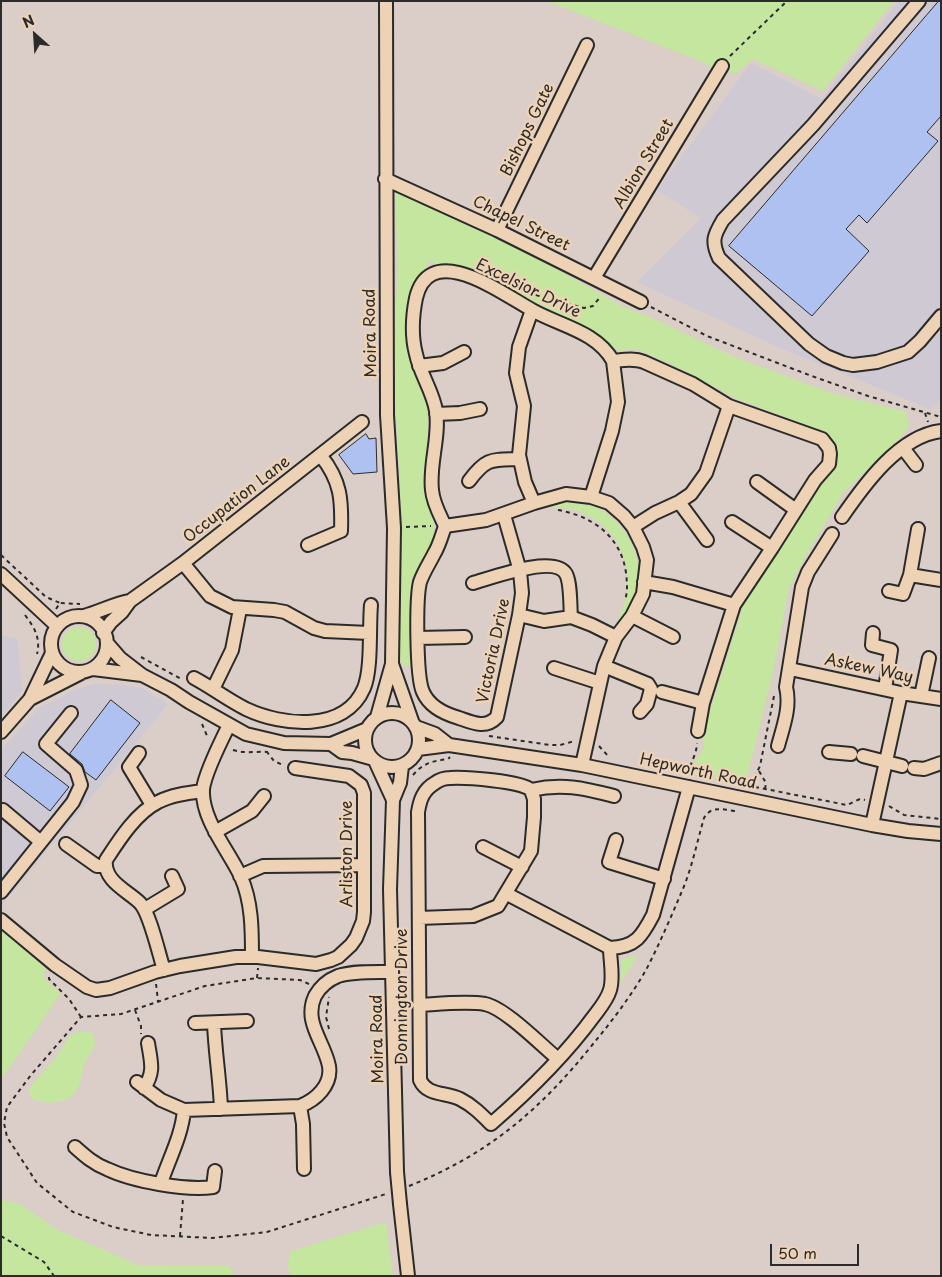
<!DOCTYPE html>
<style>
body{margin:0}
#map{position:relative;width:942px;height:1277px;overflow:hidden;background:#dbcdc7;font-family:"Playpen Sans",sans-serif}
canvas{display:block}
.frame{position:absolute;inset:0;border:2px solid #2b2b2b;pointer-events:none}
.north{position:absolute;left:10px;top:10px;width:50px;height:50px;-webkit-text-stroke:4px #eed2b5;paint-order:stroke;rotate:334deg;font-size:14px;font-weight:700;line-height:20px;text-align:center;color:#2b2b2b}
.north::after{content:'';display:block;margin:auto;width:18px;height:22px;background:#2b2b2b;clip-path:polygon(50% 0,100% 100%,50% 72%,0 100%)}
.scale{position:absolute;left:770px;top:1244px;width:89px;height:22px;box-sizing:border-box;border:2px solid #2b2b2b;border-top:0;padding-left:6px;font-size:15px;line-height:18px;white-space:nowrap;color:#2b2b2b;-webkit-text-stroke:4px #eed2b5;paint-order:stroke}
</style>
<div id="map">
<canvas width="942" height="1277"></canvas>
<div class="frame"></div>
<div class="north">N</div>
<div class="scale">50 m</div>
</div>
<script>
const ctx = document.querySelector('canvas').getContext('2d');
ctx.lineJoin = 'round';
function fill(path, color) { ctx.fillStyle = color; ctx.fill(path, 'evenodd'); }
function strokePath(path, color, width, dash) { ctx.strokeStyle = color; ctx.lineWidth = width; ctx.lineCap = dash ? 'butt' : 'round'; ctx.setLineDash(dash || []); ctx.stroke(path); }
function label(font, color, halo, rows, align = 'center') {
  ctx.font = font + ' "Playpen Sans",sans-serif'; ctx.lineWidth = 5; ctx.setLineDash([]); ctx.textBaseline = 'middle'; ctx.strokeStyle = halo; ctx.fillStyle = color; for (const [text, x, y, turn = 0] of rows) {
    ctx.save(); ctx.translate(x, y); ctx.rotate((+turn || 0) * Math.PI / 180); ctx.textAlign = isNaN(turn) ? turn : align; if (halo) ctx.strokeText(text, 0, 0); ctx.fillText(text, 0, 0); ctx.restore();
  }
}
const built = new Path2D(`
 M899,1H941V399L930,409L778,347L637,282L701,218L657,190L751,63L822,99Z
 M1,636L17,638L22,691L1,717Z
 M94,684L124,685L141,688L168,704L2,905L1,750L41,706L51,703L74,690Z`);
const green = new Path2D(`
 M547,1H894L823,91L753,59L738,72L725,74L700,61Z
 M395,192H408L448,215L510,243L624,307L650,317L737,358L832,393L906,412L909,425L900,438L844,492L806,555L789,588L773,672L755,745L747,777L741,783L692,773L693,766L704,747L702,735L745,600L812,493L838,463V448L832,439L806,425L735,398L691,374L642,351L633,349L618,351L594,332L482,275L445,263L436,265L430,260L423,274L416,283L411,300L407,339L413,368L428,405V443L425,482L433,520L434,543L419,568L412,592L411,665L403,666L397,650V568L400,488L395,399L394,328L398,271Z
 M559,502C570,502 581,502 593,506C622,517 643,553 638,584C635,599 627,613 618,625L615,626C641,582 626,525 574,510C558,506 543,508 527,510Z
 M62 644a17 17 0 1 1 34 0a17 17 0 1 1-34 0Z
 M1,930L47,969L44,973L45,980L61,993L1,1080Z
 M638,955L620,984L622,959Z
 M90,1031C101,1045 92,1049 85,1062C82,1070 82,1078 79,1085C72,1105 48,1105 32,1099L29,1092L32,1084L55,1059L70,1035L77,1032Z
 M1,1200L21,1204L54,1228L138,1265L229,1266L235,1276H1Z
 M386,1222L393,1276H291L287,1265L291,1251Z`);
const building = new Path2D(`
 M939,1H941V116L927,132L938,141L867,223L859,215L846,229L869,251L812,316L729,246Z
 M366,434L369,439L376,438L377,472L353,474L339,455Z
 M111,700L140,723L96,780L85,772L82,764L70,754Z
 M23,752L69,787L50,811L5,776Z`);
const path = new Path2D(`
 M730,56L787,1
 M528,293L584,308L593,306L601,296
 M651,307L707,336L809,375L868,396L941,417
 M925,413L928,422
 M558,510C592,516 621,536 626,573C627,582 628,591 625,600
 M406,527L431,526
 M1,555L46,597L60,603
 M56,609L60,603L80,604
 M25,615C34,627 41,638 37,654
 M141,657L183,680
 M202,724L208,738
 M489,736L550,745H560L575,741
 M599,746L609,757
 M233,750C245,754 255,751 267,752
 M267,751V752L274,761L283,765
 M759,771L766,783L765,789
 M688,774C690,764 697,753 697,743
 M413,775C423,763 433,761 448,759L450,757
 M741,786L754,778L760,766L774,696
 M755,787L847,805L860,799L865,800
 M889,806L904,815L941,819
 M49,977V979L69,999L81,1017
 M257,978L258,968
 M156,984L158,1001
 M309,984L300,980L257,978L205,986L121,1014L81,1017L31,1075L7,1107L4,1123L7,1137L37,1183L73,1212L113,1227L151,1235L212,1238L267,1232L386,1194
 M135,1010L141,1026V1034
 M329,1029L326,1017L329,997
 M409,1186C489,1154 540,1110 593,1044C612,1021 631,996 646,970C659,945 671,917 682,891C692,868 697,842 704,818C711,806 721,809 734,811V809
 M1,1236L44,1262L54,1276
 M180,1236L183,1199`);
const minor = new Path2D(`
 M919,1L813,125L723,220C714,235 711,241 719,258L809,344L826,356L843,363L853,365L877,362L908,352L920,341L941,316
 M385,179L497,230L641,302
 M497,230L587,45
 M594,278L722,66
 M532,310L519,347L516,373L524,406L519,455L525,482L534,503
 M419,366L443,363L464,352
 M436,414L460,413L480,409
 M903,448L916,465
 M469,481C487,457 492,460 520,459
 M757,482L796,510
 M591,497L612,431L618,402L613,361
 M679,502L707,540
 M842,517C864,485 899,436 941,431
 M732,522L772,548
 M445,526C442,535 439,546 434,554C429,564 424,571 420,582C416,598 416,677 423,692C429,706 445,714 459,718C473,723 486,729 497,717L519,615L522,593L520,571L504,515
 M633,527L655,513L679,502L691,494L706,473L729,406
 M918,529L910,575L941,580
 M308,545L341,531C342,500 341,481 321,456
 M183,563L210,596L232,607L274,610L285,612L314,628L325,631L369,633
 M1,574L57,626
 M644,582L673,587L734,605
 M473,583C491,578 555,554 566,574C571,583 570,606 571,617
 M889,591L903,594L910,575
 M519,615L544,621L571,617L592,625L616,637
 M84,616C99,612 116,603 130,601
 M632,616L673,637
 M51 644a28 28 0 1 1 56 0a28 28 0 1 1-56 0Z
 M103,633L111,622L122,612L130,601L183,563L362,422
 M873,633L872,645L891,650L885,689
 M418,638L465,637
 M107,643L120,658L142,675L171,690L189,702L246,734L284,743L331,744L367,729
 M392,664L412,721
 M604,666L648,684L651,689L647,704L640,712
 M554,668L600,683
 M93,669L142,675
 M790,669L901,693L941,699
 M194,678C211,687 228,700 246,709C282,726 345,733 364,688C372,669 369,628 371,605
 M213,689L232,650L240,609
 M662,692L703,703
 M921,696L929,658
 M30,699L81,673
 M365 740a27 27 0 1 1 54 0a27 27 0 1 1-54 0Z
 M377,717L392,664L394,528L387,415L386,1
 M229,725C221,741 205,773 203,789C201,819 229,851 241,877C252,902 252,930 252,956
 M416,727L435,734L449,745
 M1,732L30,699L52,653
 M331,744L342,752L352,753L370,758
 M778,746C783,727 791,707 786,687L802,587L808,572L832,534
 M418,749L449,745L582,765L872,825L908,831L941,834
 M829,752L851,754
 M139,753L129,767L152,805
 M863,756L902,766
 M376,763L393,800
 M582,765L604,666L616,637L632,616L643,594L647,560L643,547L633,527L624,516L609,503L591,497L566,494L534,503L486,520L445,526C440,515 433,503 432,490C429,464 440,437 436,411C433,391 420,374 416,354C411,335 412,318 416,298C430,239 503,294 532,310C560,326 596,331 613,361C624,360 634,358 644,362L693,384L729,406L822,439L829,448L830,454L829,464L815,480L772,548L734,605L703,703L698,731
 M914,768L924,769L941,763
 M614,796C583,788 562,783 531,790C521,781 465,777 450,778C445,778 439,780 435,783C423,790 420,800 418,812L420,1080C427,1096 446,1092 460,1099C472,1105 481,1114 491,1124C529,1091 564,1057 594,1016C600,1008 607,1000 610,990C614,977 610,961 610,948C636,947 642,936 653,915L689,787
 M3,810L41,842
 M872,825L901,693
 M215,832L252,811L264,796
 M616,840L609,862L664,879
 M66,844L97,866H105
 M483,847L522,867
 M240,876L263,866L364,865
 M1,892L73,802L81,785L76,770L46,744L71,713
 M507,894L610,948
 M145,909L178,889L172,876
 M419,918L473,916L498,906L531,851L534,817V799L531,790
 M1,920L55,965L87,987L96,990L110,988L155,972L180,966L236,957H258L316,964L331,960L338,957L351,945L356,938L363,921L364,912V793L361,785L349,776L295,768
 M164,970C159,955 150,913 140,903C128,891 103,881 106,860C119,840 136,813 158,802C171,795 188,793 203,791
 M419,1005C438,1004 467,1001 485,1004C505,1008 541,1045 558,1059
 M195,1023L247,1021
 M214,1023C215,1052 220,1080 221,1109
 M137,1082L161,1100L184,1110L300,1106C316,1100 332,1085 329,1066C324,1041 303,1022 315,996C320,987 328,980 338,976C353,971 376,972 392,972
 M144,1088C155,1072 151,1062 148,1043
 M300,1106L303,1124L304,1169
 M75,1147C85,1156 94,1164 107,1169C132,1181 186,1191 213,1187L215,1171
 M397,1172L390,889L393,800L400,783L402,766
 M161,1183C169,1159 182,1135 184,1110
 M400,1204L408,1276`);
const minorBridge = new Path2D(`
 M397,1172L400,1204`);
const streetNames = [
 ["Bishops Gate",528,130,-64],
 ["Albion Street",644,164,-59],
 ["Chapel Street",521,224,26],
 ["Excelsior Drive",528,289,26],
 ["Moira Road",371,333,-91],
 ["Occupation Lane",237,500,-38],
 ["Victoria Drive",494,651,-78],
 ["Askew Way",869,669,12],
 ["Hepworth Road",698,772,12],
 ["Arliston Drive",348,854,-90],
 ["Donnington Drive",403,997,-90],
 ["Moira Road",378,1039,-91]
];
fill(built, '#cec9d3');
fill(green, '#c4e69f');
fill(building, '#afc1f0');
strokePath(building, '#2b2b2b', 1);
strokePath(minor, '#2b2b2b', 16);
strokePath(path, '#2b2b2b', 2, [4, 4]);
strokePath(minor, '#eed2b5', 12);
strokePath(minorBridge, '#2b2b2b', 16, []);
strokePath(minorBridge, '#eed2b5', 12);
label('16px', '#2b2b2b', '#eed2b5', streetNames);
</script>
